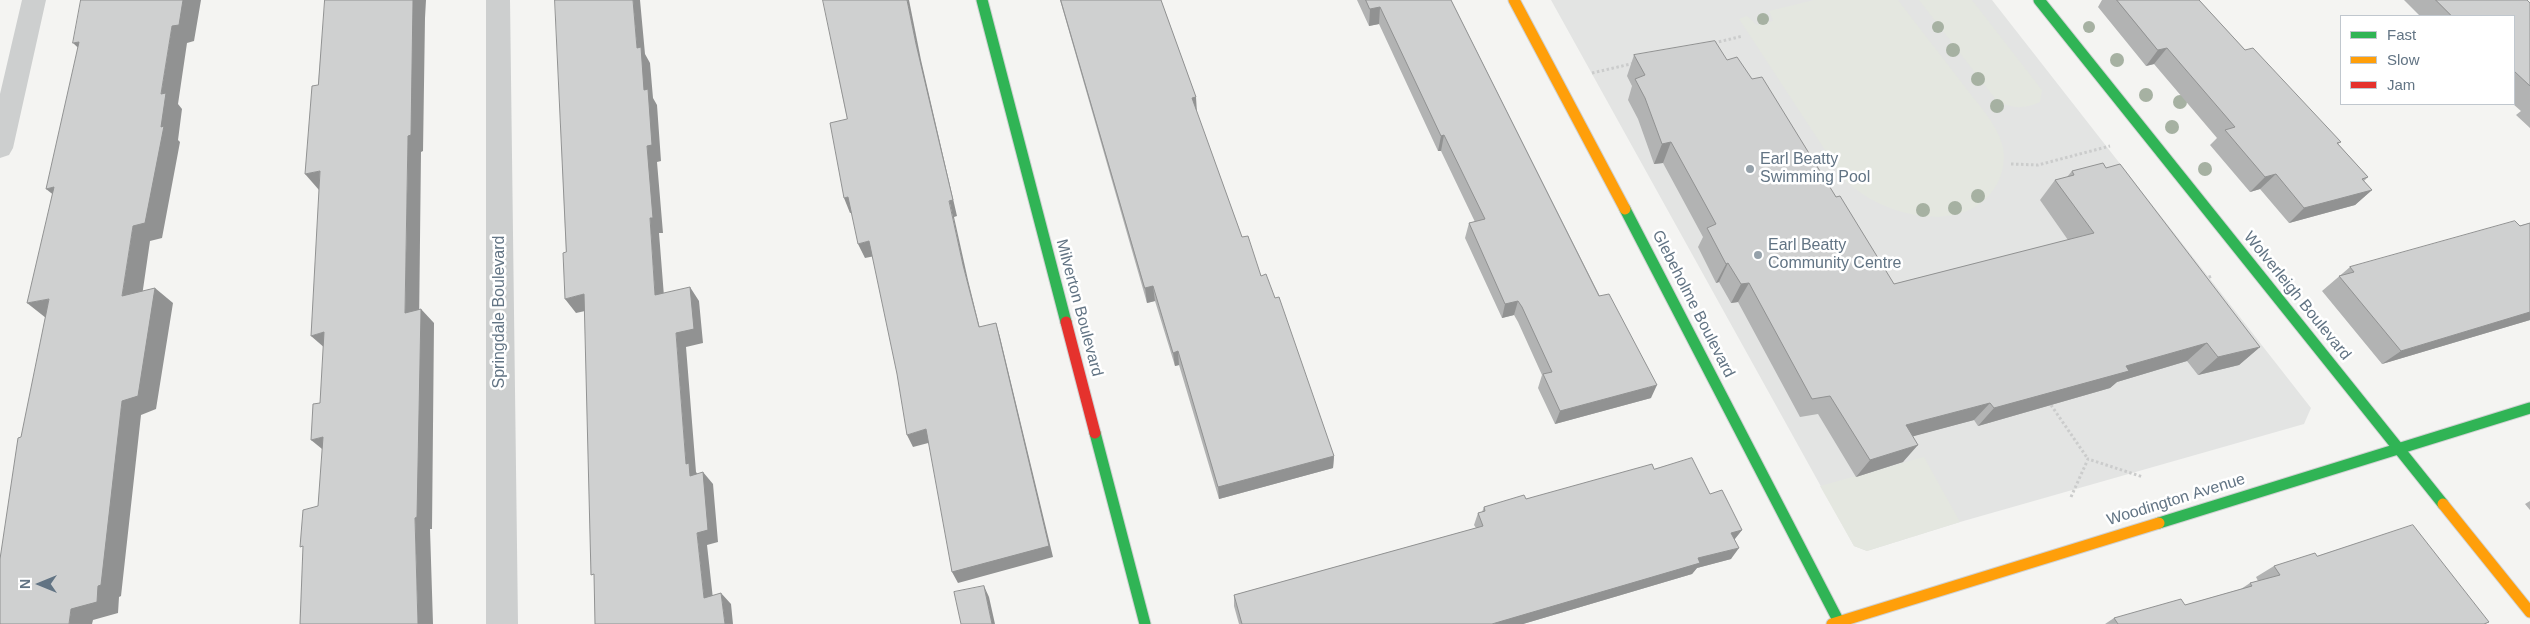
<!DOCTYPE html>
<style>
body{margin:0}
#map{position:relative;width:2530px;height:624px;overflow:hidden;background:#f4f4f2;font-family:Arial,sans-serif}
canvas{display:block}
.legend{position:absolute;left:2340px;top:15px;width:175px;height:90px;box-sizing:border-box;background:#fff;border:1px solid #c0c7ce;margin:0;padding:6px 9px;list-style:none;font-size:15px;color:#627484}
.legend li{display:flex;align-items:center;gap:10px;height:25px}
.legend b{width:25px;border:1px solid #c0c7ce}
.north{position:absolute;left:15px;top:559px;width:50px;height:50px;-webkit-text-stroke:4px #fff;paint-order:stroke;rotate:270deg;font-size:14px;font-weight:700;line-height:20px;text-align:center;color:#627484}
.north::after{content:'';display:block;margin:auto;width:18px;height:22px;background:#627484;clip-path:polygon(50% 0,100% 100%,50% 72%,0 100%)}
</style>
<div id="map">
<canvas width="2530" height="624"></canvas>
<ul class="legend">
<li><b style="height:6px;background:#30b455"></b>Fast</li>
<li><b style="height:6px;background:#ff9f0a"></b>Slow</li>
<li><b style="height:6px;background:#e5322d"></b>Jam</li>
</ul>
<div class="north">N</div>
</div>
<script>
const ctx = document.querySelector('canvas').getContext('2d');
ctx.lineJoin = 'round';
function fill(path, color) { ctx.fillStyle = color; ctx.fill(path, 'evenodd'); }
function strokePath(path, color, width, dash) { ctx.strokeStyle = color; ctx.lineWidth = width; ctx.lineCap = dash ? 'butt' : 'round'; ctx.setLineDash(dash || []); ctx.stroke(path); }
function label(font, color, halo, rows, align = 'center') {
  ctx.font = font + ' Arial,sans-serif'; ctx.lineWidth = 5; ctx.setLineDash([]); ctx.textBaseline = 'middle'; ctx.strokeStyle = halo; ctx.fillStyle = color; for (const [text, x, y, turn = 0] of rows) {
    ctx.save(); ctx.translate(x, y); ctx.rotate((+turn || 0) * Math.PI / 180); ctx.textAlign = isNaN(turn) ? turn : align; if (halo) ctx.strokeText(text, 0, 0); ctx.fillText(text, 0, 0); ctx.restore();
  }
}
const built = new Path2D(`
 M1551,0H1992L2311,408L2304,424L1960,522L1867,551L1854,546Z`);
const green = new Path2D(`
 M1814,0H1898C1920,29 1943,58 1965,87C1978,104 1996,123 2002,144C2006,156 2003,174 1997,184C1966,239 1880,216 1844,179L1739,19L1747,16L1757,25L1773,21L1769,11Z
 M1919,0H1972L2042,90L2040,102C2025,109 2013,109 1997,101Z
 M1924,457L1960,522L1867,551L1854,546L1820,486Z`);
const path = new Path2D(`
 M1714,43L1743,36
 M1592,73L1635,63
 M2011,164L2038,165L2110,146
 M2204,279L2212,276
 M2051,405L2088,459
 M2071,497L2088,459L2143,477`);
const street = new Path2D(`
 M22,0H46L13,148L9,155L0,158V94Z
 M486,0H510L518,624H486Z`);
const fast = new Path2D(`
 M982,0L1066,322
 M2039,0L2443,504
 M1625,209L1840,624
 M1095,433L1145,624
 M2159,523L2530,408`);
const slow = new Path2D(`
 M1514,0L1625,209
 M2443,504L2530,612
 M1832,624L2159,523`);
const jam = new Path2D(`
 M1066,322L1095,433`);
const trees = [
 [1763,19,6],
 [1938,27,6],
 [2089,27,6],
 [1953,50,7],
 [2117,60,7],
 [1978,79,7],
 [2146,95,7],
 [2180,102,7],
 [1997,106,7],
 [2172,127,7],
 [2205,169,7],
 [1978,196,7],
 [1955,208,7],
 [1923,210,7]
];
const wall = new Path2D(`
 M1060,0H1161L1196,97V111L1242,237L1261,276L1275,298L1334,456L1333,468L1219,499L1179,365L1175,366L1155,301L1147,303Z
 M1357,0H1451L1651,398L1555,424L1538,388L1542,375L1518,322L1514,315L1502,318L1465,238L1469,223L1475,222L1441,151H1438L1379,24L1369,26Z
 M2102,0H2199L2245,50L2341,142L2338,144L2368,177L2364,181L2372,190L2355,205L2289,223L2260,189L2250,192L2210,145L2217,138L2154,64L2146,66L2098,7Z
 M2404,0H2527L2530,3V128L2516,115L2521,111L2513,104H2514V16H2420Z
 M1634,55L1727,60L1752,79L1836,197L1894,284L2068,240L2040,200L2055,180L2067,177L2072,171L2106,168L2260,347L2239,365L2198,375L2187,361L2117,382L2110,388L1978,426L1974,420L1913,436L1903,462L1856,477L1818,414L1800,417L1738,302L1731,303L1719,282L1716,283L1698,247L1703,237L1663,163L1654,164L1638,119L1628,100L1632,86L1627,76Z
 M2530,223V320L2382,364L2322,291L2350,267Z
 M1654,469L1710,494L1742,530L1735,539L1731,559L1697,568L1692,574L1523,624H1239L1234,606V595L1476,528L1474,525L1478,513L1482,512L1484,507L1526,499Z
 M2530,501V510L2525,504Z
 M2317,556L2489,622L2485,624H2105L2114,618L2185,605L2241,589L2250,583L2258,581L2256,577L2274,566Z`);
const shadedWall = new Path2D(`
 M183,0H201L194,41L187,43L178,104L182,109L178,140L180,142L162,238L150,241L140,310L122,296L133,226L161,127V94L172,26Z
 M413,0H426L425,18L423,151L421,152L419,327L405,313L408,136Z
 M633,0H640L645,54L650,63L653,98L657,105L661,161L657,162L663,233H659L665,309L655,295L650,218L647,146L637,48Z
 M907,0H909L921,60L957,216L954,217L968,280L983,341L979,327L963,265L916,44Z
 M1380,7L1379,24L1369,26L1370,9Z
 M79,42L90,59L73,43Z
 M2167,48L2154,64L2146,66L2158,50Z
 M1196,97L1197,113L1192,98Z
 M1444,135L1441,151H1438L1441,136Z
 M1671,142L1663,163L1654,164L1662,144Z
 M320,171L319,190L305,174Z
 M2276,174L2260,189L2250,192L2265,177Z
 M54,187L65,204L46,189Z
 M2372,190L2355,205L2289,223L2304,208Z
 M848,197L855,212L850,213L844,198Z
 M869,241L875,256L865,258L858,244Z
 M1728,263L1719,282L1716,283L1726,264Z
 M1749,283L1738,302L1731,303L1741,284Z
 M1153,286L1155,301L1147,303L1145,288Z
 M690,287L699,301L703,343L686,347L696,472L699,476H690L686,464L676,333Z
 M155,288L173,303L156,409L141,415L121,596L119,597L118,613L93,620L92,624H69L71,609L98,586L122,401Z
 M584,294L594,309L576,313L565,299Z
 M49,299L46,318L27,303Z
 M1518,301L1514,315L1502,318L1505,304Z
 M421,309L434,323L432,529H430L433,624H418L415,518Z
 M2530,312V320L2382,364L2401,351Z
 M996,323L1000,337L1053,557L958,583L952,572Z
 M324,332L326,349L311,336Z
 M2207,343L2187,361L2117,382L2110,388L1978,426L1994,408L2126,366Z
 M2260,347L2239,365L2198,375L2218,357Z
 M1178,351L1179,365L1175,366L1173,353Z
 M1657,385L1651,398L1555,424L1560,411Z
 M1990,403L1974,420L1892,442L1906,425Z
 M926,429L932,442L913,447L907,435Z
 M323,437L327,453L311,440Z
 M1918,445L1903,462L1856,477L1870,460Z
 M1334,456L1333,468L1219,499L1218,487Z
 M703,472L713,484L718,542L707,545L714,608L704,598L697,533Z
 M1742,530L1733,541L1731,533Z
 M1739,548L1731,559L1697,568L1692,574L1523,624H1492L1698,558Z
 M984,586L989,597L995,624H992Z
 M721,593L731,604L733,624H725Z`);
const building = new Path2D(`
 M81,0H183L179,25L172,26L161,94L166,93L161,127L164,126L145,223L133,226L122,296L155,288L138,396L122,401L101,585L98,586L97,602L71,609L69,624H0V559L18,438L21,437L49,299L27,303L54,187L46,189L79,42L73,43Z
 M325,0H413L411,135L408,136L405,313L421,309L417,517L415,518L418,624H300L303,546L300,547L303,510L318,506L323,437L311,440L313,404L320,403L324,332L311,336L320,171L305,174L312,86L318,85Z
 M555,0H633L637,48L641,47L644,90L648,89L652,145L647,146L653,218H650L655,295L690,287L694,329L676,333L686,464L689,463L690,476L703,472L708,530L697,533L704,598L721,593L725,624H595L594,574L591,575L584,294L565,299L563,253L566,252Z
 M823,0H907L916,44L953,200L949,201L963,265L979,327L996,323L1049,546L952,572L926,429L907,435L897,374L869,241L858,244L848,197L844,198L830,123L847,119Z
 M1061,0H1161L1196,97L1192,98L1242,237L1248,236L1261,276L1266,274L1275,298L1279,297L1334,456L1218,487L1178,351L1173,353L1153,286L1145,288Z
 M1366,0H1451L1599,296L1609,294L1657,385L1560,411L1543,374L1552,372L1522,307L1518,301L1505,304L1469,223L1485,219L1444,135L1441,136L1380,7L1370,9Z
 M2117,0H2199L2245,50L2253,48L2341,142L2337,143L2368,177L2362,179L2372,190L2304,208L2276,174L2265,177L2225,130L2235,127L2167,48L2158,50Z
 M2436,0H2527L2530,3V86L2514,71V16H2452Z
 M1715,41L1727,60L1737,57L1752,79L1762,77L1836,197L1840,196L1894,284L2094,233L2055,180L2074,175L2072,171L2103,163L2106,168L2120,164L2260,347L2218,357L2207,343L2126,366L2129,371L1994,408L1990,403L1906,425L1918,445L1870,460L1830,396L1812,399L1749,283L1741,284L1728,263L1726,264L1707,228L1716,224L1671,142L1662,144L1645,98L1635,79L1645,75L1634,55Z
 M2515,221L2520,226L2530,223V312L2401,351L2339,276L2354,272L2350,267Z
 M1692,458L1710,494L1722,490L1742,530L1731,533L1739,548L1698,558L1700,563L1492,624H1242L1234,595L1483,526L1478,513L1485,511L1484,507L1524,495L1526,499L1652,464L1654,469Z
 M2413,525L2489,622L2484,624H2118L2114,618L2181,599L2185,605L2252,586L2250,583L2280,575L2274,566L2315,553L2317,556Z
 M984,586L992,624H961L954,592Z`);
const markers = [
 [1750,169,5,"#95a1aa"],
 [1758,255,5,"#95a1aa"]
];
const poiNames = [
 ["Earl Beatty",1760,160],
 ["Swimming Pool",1760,178],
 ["Earl Beatty",1768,246],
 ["Community Centre",1768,264]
];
const streetNames = [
 ["Wolverleigh Boulevard",2297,296,51],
 ["Glebeholme Boulevard",1693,304,63],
 ["Milverton Boulevard",1079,308,75],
 ["Springdale Boulevard",500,312,-90],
 ["Woodington Avenue",2176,500,-17]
];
fill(built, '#e3e4e3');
fill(green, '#e4e7e0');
strokePath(fast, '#cfd1d2', 13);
strokePath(slow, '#cfd1d2', 13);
strokePath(jam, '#cfd1d2', 13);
strokePath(path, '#cbcccc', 3, [2.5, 2.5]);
fill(street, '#cdcfcf');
strokePath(fast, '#30b455', 11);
strokePath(slow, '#ff9f0a', 11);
strokePath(jam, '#e5322d', 11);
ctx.fillStyle = '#a6b1a2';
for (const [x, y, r] of trees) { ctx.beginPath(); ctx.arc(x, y, r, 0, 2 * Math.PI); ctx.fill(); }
fill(wall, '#b2b3b3');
fill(shadedWall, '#919292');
fill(building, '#cfd0d0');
strokePath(building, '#919292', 1);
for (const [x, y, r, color] of markers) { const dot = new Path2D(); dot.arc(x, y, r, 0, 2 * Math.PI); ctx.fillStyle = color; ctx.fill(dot); strokePath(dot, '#fff', 2); }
label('16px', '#627484', '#fff', poiNames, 'left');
label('16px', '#627484', '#fff', streetNames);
</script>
